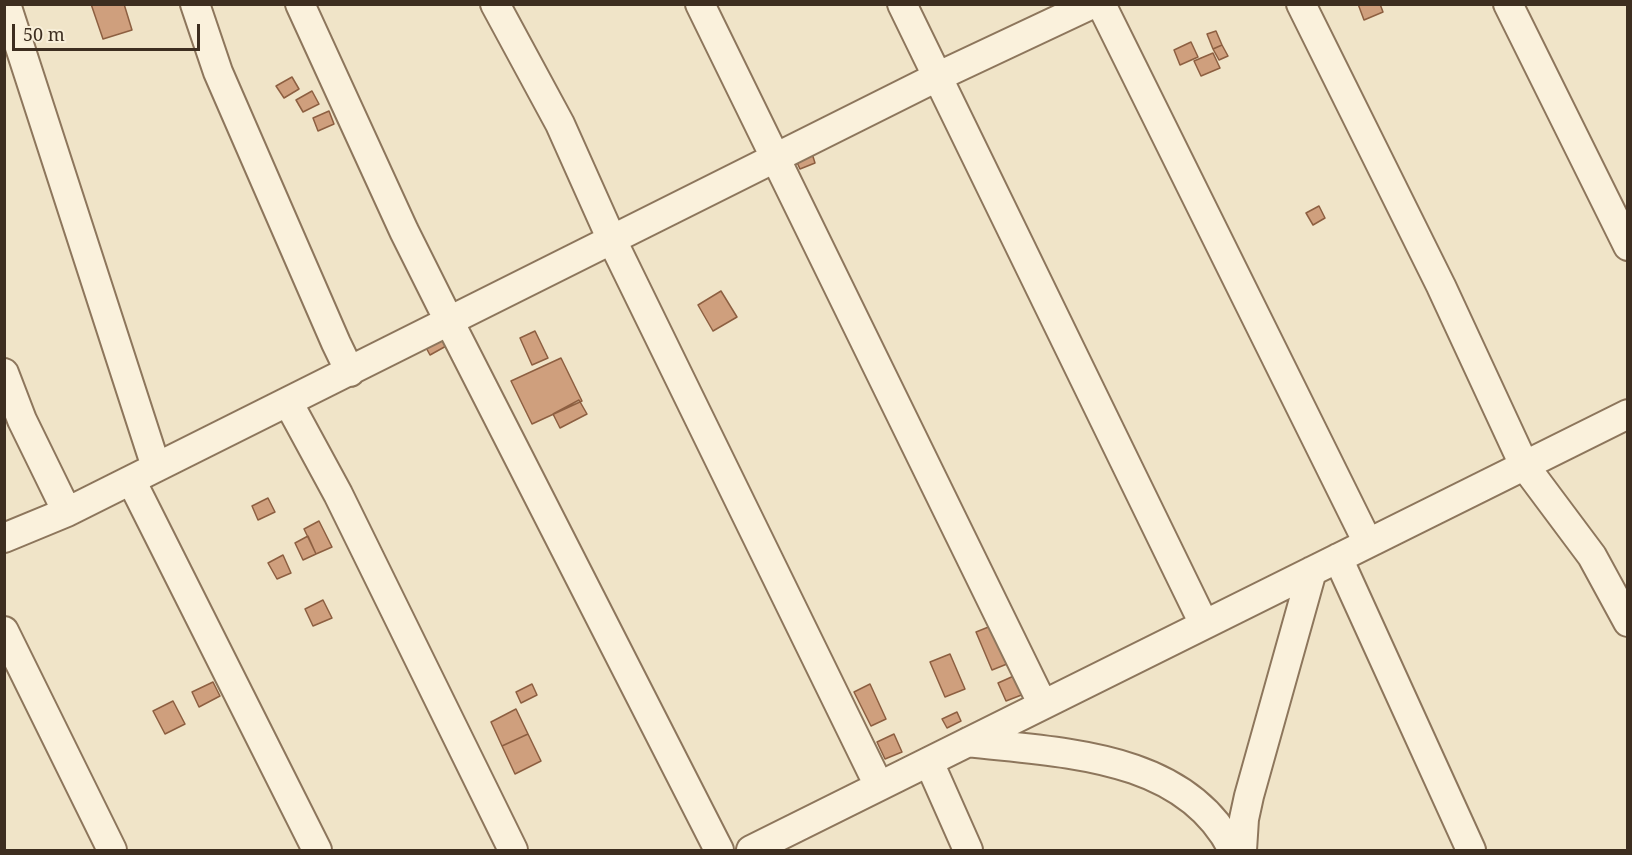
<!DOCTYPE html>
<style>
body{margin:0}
#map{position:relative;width:1632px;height:855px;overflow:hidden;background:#f0e4c8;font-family:"Noto Serif",serif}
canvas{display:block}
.frame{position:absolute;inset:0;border:6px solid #3d2e20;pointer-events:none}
.scale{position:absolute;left:12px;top:24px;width:188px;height:27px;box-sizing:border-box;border:3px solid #3d2e20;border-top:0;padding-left:8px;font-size:18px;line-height:21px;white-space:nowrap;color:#3d2e20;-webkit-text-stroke:4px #f7eed8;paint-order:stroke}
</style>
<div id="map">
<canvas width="1632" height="855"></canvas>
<div class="frame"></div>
<div class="scale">50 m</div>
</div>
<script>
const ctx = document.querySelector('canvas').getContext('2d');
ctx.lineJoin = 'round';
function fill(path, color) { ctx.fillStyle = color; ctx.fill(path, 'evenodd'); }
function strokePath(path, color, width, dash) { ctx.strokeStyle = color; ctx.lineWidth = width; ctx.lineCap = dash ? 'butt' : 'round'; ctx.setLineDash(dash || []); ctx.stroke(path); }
const building = new Path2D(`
 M91,4H124L132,30L103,39Z
 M1358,4H1380L1383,12L1364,20Z
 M1216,31L1222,45L1213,49L1207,34Z
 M1191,42L1198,57L1180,65L1174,50Z
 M1222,45L1228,56L1219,60L1213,49Z
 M1213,53L1220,68L1201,76L1194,61Z
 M292,77L299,89L284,98L276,86Z
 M312,91L319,104L303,112L296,100Z
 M329,111L334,124L318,131L313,118Z
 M810,147L815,163L800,169L793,154Z
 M1319,206L1325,218L1313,225L1306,213Z
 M721,291L737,317L713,331L698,305Z
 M535,331L548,358L532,365L520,338Z
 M441,332L448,345L430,355L423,342Z
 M561,358L582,401L532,424L511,381Z
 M579,400L587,414L560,428L553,414Z
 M268,498L275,512L258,520L252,506Z
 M319,521L332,547L316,554L304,529Z
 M308,536L316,554L303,560L295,543Z
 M283,555L291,573L277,579L268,563Z
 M323,600L332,618L313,626L305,609Z
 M996,624L1012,662L992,670L976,632Z
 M950,654L965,689L945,697L930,662Z
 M1016,675L1024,694L1006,701L998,683Z
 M213,682L220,696L199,707L192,692Z
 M532,684L537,695L521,703L516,692Z
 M870,684L886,719L871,726L854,692Z
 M173,701L185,724L165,734L153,711Z
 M516,709L528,734L502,746L491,722Z
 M957,712L961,721L947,728L942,719Z
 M528,734L541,761L515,774L502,746Z
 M894,734L902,752L885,759L877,742Z`);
const minor = new Path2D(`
 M6,4L156,467
 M195,4L218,72L336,343L350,372
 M300,4L404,231L449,321L719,850
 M495,4L560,124L611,238L879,786
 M700,4L1043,705
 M902,4L1204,624
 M1101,4L1368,543
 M1301,4L1441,286L1524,465L1592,556L1628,622
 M1508,4L1628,246
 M4,373L22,420L67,512
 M288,402L338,494L513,850
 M131,480L317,850
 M4,538L67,512L939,76L1092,4
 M1338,558L1471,850
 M4,631L112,850
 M968,742C1062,753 1185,754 1233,850
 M929,762L968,850
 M751,850L1628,414
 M1242,850L1244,819L1249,796L1312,571`);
fill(building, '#cf9f7d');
strokePath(building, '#8d5f41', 1.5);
strokePath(minor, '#8d765c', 32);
strokePath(minor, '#faf1dc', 28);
</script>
